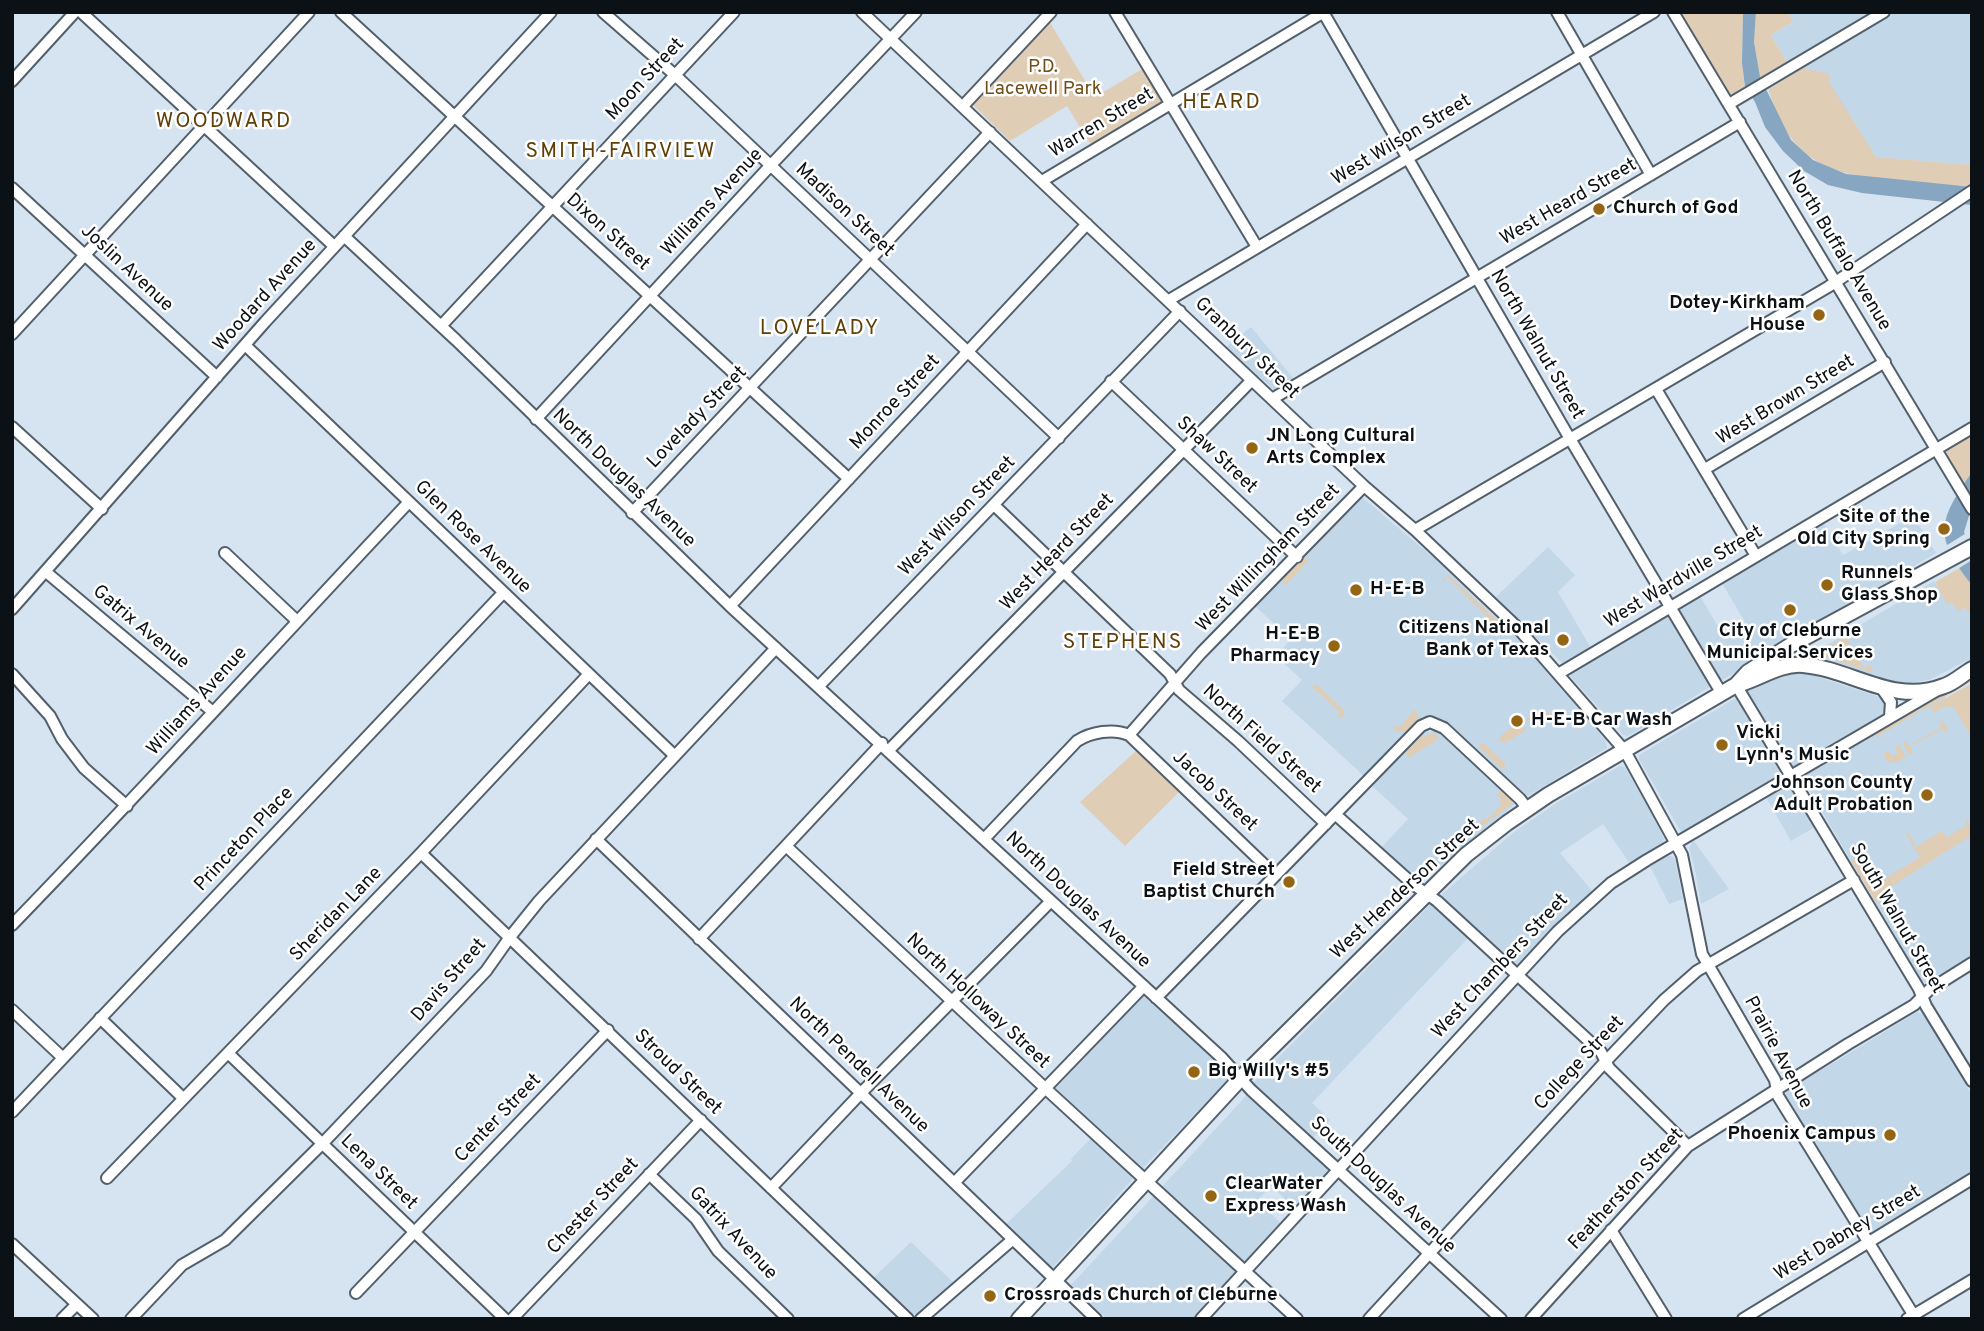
<!DOCTYPE html>
<style>
body{margin:0}
#map{position:relative;width:1984px;height:1331px;overflow:hidden;background:#d6e4f2;font-family:Overpass,sans-serif}
canvas{display:block}
.frame{position:absolute;inset:0;border:14px solid #0c1115;pointer-events:none}
</style>
<div id="map">
<canvas width="1984" height="1331"></canvas>
<div class="frame"></div>
</div>
<script>
const ctx = document.querySelector('canvas').getContext('2d');
ctx.lineJoin = 'round';
function fill(path, color) { ctx.fillStyle = color; ctx.fill(path, 'evenodd'); }
function strokePath(path, color, width, dash) { ctx.strokeStyle = color; ctx.lineWidth = width; ctx.lineCap = dash ? 'butt' : 'round'; ctx.setLineDash(dash || []); ctx.stroke(path); }
function label(font, color, halo, rows, align = 'center') {
  ctx.font = font + ' Overpass,sans-serif'; ctx.lineWidth = 5; ctx.setLineDash([]); ctx.textBaseline = 'middle'; ctx.strokeStyle = halo; ctx.fillStyle = color; for (const [text, x, y, turn = 0] of rows) {
    ctx.save(); ctx.translate(x, y); ctx.rotate((+turn || 0) * Math.PI / 180); ctx.textAlign = isNaN(turn) ? turn : align; if (halo) ctx.strokeText(text, 0, 0); ctx.fillText(text, 0, 0); ctx.restore();
  }
}
const built = new Path2D(`
 M1788,12H1870L1787,62L1771,35L1793,22Z
 M1896,12H1972V165L1876,157L1808,71L1803,68Z
 M1251,327L1294,379L1275,391L1226,347Z
 M1362,497L1435,559L1518,639L1606,741L1607,748L1526,797L1444,720L1431,715L1419,721L1364,776L1282,701L1302,680L1276,656L1291,639L1256,607Z
 M1913,516L1936,553L1722,680L1719,678L1678,610L1679,608L1700,596L1723,635L1745,622L1722,583L1823,522L1843,555Z
 M1548,547L1575,575L1558,592L1591,648L1563,664L1496,597Z
 M1934,581L1947,603L1952,601L1972,614V658L1929,680L1902,684L1891,683L1808,656Z
 M1668,616L1709,683L1710,687L1628,736L1623,735L1571,677L1570,673Z
 M1806,673L1886,699L1887,712L1793,767L1790,766L1747,692L1768,679L1785,674Z
 M1942,694L1953,705L1972,737V956L1926,983L1922,981L1801,776L1932,698Z
 M1736,698L1781,773L1687,830L1681,832L1639,759V755Z
 M1434,731L1445,734L1514,801V805L1419,884L1379,850L1408,819L1371,785L1421,733Z
 M1620,766L1625,767L1655,820L1664,839L1662,845L1630,864L1603,824L1560,853L1593,892L1558,924L1522,964L1516,965L1443,898L1442,894L1514,832L1558,802Z
 M1785,785H1789L1815,827L1791,841L1766,797Z
 M1693,840L1729,889L1701,904L1695,870L1689,848Z
 M1666,856H1672L1675,860L1683,899L1669,904L1650,866Z
 M1430,905H1434L1469,937L1312,1103L1330,1120L1312,1139L1255,1088L1254,1082Z
 M1143,996L1232,1075L1143,1168L1056,1088Z
 M1917,1012L1923,1014L1972,1095V1171L1874,1231L1869,1232L1784,1096L1787,1091Z
 M1246,1096L1266,1111L1331,1171L1297,1210L1271,1186L1257,1201L1283,1225L1195,1319H1107L1071,1285Z
 M1092,1137L1132,1175V1180L1052,1268H1048L1004,1226L1072,1161L1071,1159Z
 M911,1242L953,1282L914,1316L873,1278Z`);
const green = new Path2D(`
 M1680,12H1743L1742,63L1745,86L1733,94L1729,93Z
 M1756,12H1788L1793,22L1771,35L1787,62L1760,78L1754,42Z
 M1049,21L1095,97L1142,69L1162,102L1091,145L1067,106L1010,141L972,104Z
 M1803,68L1830,74L1829,82L1876,157L1972,165V186C1954,188 1931,184 1912,182C1839,176 1793,170 1769,92V89Z
 M1972,433V472L1963,485L1946,451Z
 M1304,557L1309,560L1285,586L1282,580Z
 M1972,561V614L1963,608L1957,611L1952,602L1947,604L1935,582Z
 M1449,576L1501,624L1504,630L1501,636L1495,634L1497,627L1447,577L1443,584V579Z
 M1852,633V635L1847,639L1864,668L1870,665L1873,670L1871,672L1816,654Z
 M1972,678V681L1921,711L1919,706Z
 M1972,683V738L1953,706L1947,708L1945,706L1934,713L1930,707Z
 M1316,684L1345,711L1342,718H1336L1340,712L1312,687Z
 M1916,708L1919,712L1875,738L1878,731Z
 M1414,710L1418,712V720C1411,726 1406,738 1393,729V724L1399,728Z
 M1539,711L1552,714L1545,719L1540,712L1523,724L1525,731L1505,743L1498,740L1505,732Z
 M1939,721L1944,722L1948,729L1947,733L1942,729L1910,747L1913,753L1908,754L1903,742L1905,741L1909,746L1941,727Z
 M1433,731L1439,737C1433,746 1418,749 1410,758L1405,753L1422,736L1433,734Z
 M1484,743L1505,763L1504,771L1480,748V744Z
 M1897,745L1900,746L1905,755V758L1897,762H1889L1884,757V754L1888,751L1892,756L1898,753L1895,748Z
 M1137,750L1142,752L1181,790L1125,846L1080,802Z
 M1501,790L1512,800V804L1464,840L1461,839L1459,835L1462,831L1468,835L1484,818L1487,820L1502,804L1499,802L1501,799L1497,795Z
 M1965,818L1969,823L1972,822V835L1881,893V901H1875L1851,861L1862,855L1866,862L1862,865L1873,882L1881,881L1920,857L1906,834L1909,833L1916,847L1942,831L1947,837L1967,825Z`);
const water = new Path2D(`
 M1743,12H1756L1754,42L1760,77L1791,140L1813,160L1846,174L1972,187V205L1862,193L1828,185L1804,171L1783,151L1765,127L1755,102L1745,86L1742,63Z
 M1972,472V506L1964,532L1972,550V585C1933,536 1938,521 1972,472Z`);
const pier = new Path2D(`
 M1968,532L1972,543V560L1956,570L1944,547Z`);
const minor = new Path2D(`
 M81,12L334,246
 M341,12L849,479
 M603,12L675,75L1059,438
 M862,12L1364,486L1415,530L1516,626L1625,751L1682,855L1702,954L1775,1080L1778,1096L1916,1319
 M1115,12L1257,247
 M1323,12L1566,432L1722,694
 M1557,12L1651,175
 M1673,12L1972,509
 M12,81L75,12
 M1729,104L1884,12
 M963,106L1051,12
 M1042,181L1324,12
 M12,188L217,377
 M344,236L456,340L730,606L1222,1058L1251,1090L1501,1319
 M1169,300L1654,12
 M441,326L734,12
 M12,334L309,12
 M245,345L675,756
 M1111,381L1297,557
 M1656,389L1756,556
 M1272,399L1740,122
 M536,419L770,166L916,12
 M12,427L102,509
 M1705,469L1885,362
 M994,505L1170,674L1179,690L1238,741L1326,824
 M632,513L990,132
 M1415,530L1828,287L1972,191
 M225,553L297,621
 M46,572L213,712
 M730,606L1087,224
 M12,609L265,322L551,12
 M12,674L50,716L62,739L84,768L127,806
 M1558,674L1972,428
 M1736,685L1919,989L1926,1006L1972,1081
 M819,686L1180,311
 M1882,689L1891,702L1890,716
 M1129,735L1275,875
 M889,750L1252,380
 M1335,814L1414,885L1437,901L1601,1052L1609,1068L1688,1146
 M596,839L1096,1319
 M984,839L1077,741C1091,732 1113,728 1129,735L1201,653L1364,486
 M786,846L1045,1088L1297,1319
 M421,853L908,1319
 M12,925C147,786 277,642 409,502
 M699,939L882,743
 M1156,998L1421,726L1430,722L1444,728L1520,799L1527,808
 M12,1010L62,1057
 M100,1018L183,1098
 M228,1053L505,1319
 M12,1112L503,593
 M649,1174L696,1219L718,1251L788,1319
 M107,1178L421,853L589,674
 M955,1182L1144,986
 M771,1188L861,1093L1051,901
 M1611,1230L1666,1319
 M12,1244L93,1319
 M356,1293L608,1030
 M62,1319L77,1304
 M131,1319L182,1265L225,1240L323,1143L486,971L510,937L539,901L776,648
 M512,1319L701,1120
 M921,1319L1012,1240
 M1201,1319L1558,931L1611,883L1647,860L1936,691
 M1369,1319L1606,1061L1664,1000L1697,971L1854,880
 M1531,1319L1688,1146L1848,1044L1914,1005L1929,990L1972,963
 M1743,1319L1972,1179
 M1907,1319L1972,1280`);
const major = new Path2D(`
 M1737,685C1759,679 1780,663 1803,665C1852,669 1893,706 1944,686C1954,683 1963,674 1972,669
 M1019,1319L1241,1078L1466,855L1507,823L1548,795L1736,685L1748,672L1791,645L1972,547`);
const markers = [
 [1599,209,7,"#946514"],
 [1819,315,7,"#946514"],
 [1252,448,7,"#946514"],
 [1944,529,7,"#946514"],
 [1827,585,7,"#946514"],
 [1356,590,7,"#946514"],
 [1790,610,7,"#946514"],
 [1563,640,7,"#946514"],
 [1334,646,7,"#946514"],
 [1517,721,7,"#946514"],
 [1722,745,7,"#946514"],
 [1927,795,7,"#946514"],
 [1289,882,7,"#946514"],
 [1194,1072,7,"#946514"],
 [1890,1135,7,"#946514"],
 [1211,1196,7,"#946514"],
 [990,1296,7,"#946514"]
];
const parkNames = [
 ["P.D.",1043,68],
 ["Lacewell Park",1043,90]
];
const streetNames = [
 ["Moon Street",646,80,-47],
 ["Warren Street",1102,124,-31],
 ["West Wilson Street",1402,141,-31],
 ["Williams Avenue",713,203,-47],
 ["West Heard Street",1569,203,-30],
 ["Madison Street",844,211,43],
 ["Dixon Street",607,233,42],
 ["North Buffalo Avenue",1838,251,59],
 ["Joslin Avenue",126,269,43],
 ["Woodard Avenue",266,296,-48],
 ["North Walnut Street",1536,345,60],
 ["Granbury Street",1246,349,44],
 ["West Brown Street",1786,401,-31],
 ["Monroe Street",896,403,-47],
 ["Lovelady Street",698,418,-46],
 ["Shaw Street",1216,456,43],
 ["North Douglas Avenue",623,479,44],
 ["West Wilson Street",958,517,-46],
 ["Glen Rose Avenue",472,538,44],
 ["West Heard Street",1058,553,-46],
 ["West Willingham Street",1269,559,-46],
 ["West Wardville Street",1684,578,-31],
 ["Gatrix Avenue",140,628,40],
 ["Williams Avenue",198,702,-48],
 ["North Field Street",1261,740,42],
 ["Jacob Street",1214,792,43],
 ["Princeton Place",245,840,-47],
 ["West Henderson Street",1406,890,-43],
 ["North Douglas Avenue",1077,901,43],
 ["Sheridan Lane",337,915,-46],
 ["South Walnut Street",1896,919,60],
 ["West Chambers Street",1501,967,-47],
 ["Davis Street",450,981,-49],
 ["North Holloway Street",977,1002,43],
 ["Prairie Avenue",1777,1053,62],
 ["College Street",1580,1064,-47],
 ["North Pendell Avenue",858,1066,44],
 ["Stroud Street",677,1073,44],
 ["Center Street",499,1119,-46],
 ["Lena Street",378,1173,44],
 ["South Douglas Avenue",1382,1186,43],
 ["Featherston Street",1627,1190,-47],
 ["Chester Street",594,1207,-47],
 ["Gatrix Avenue",732,1234,47],
 ["West Dabney Street",1848,1234,-31]
];
const poiNames = [
 ["Church of God",1613,209],
 ["Dotey-Kirkham",1805,304,"right"],
 ["House",1805,326,"right"],
 ["JN Long Cultural",1266,437],
 ["Arts Complex",1266,459],
 ["Site of the",1930,518,"right"],
 ["Old City Spring",1930,540,"right"],
 ["Runnels",1841,574],
 ["Glass Shop",1841,596],
 ["H-E-B",1370,590],
 ["Citizens National",1549,629,"right"],
 ["Bank of Texas",1549,651,"right"],
 ["City of Cleburne",1790,632,"center"],
 ["Municipal Services",1790,654,"center"],
 ["H-E-B",1320,635,"right"],
 ["Pharmacy",1320,657,"right"],
 ["H-E-B Car Wash",1531,721],
 ["Vicki",1736,734],
 ["Lynn's Music",1736,756],
 ["Johnson County",1913,784,"right"],
 ["Adult Probation",1913,806,"right"],
 ["Field Street",1275,871,"right"],
 ["Baptist Church",1275,893,"right"],
 ["Big Willy's #5",1208,1072],
 ["Phoenix Campus",1876,1135,"right"],
 ["ClearWater",1225,1185],
 ["Express Wash",1225,1207],
 ["Crossroads Church of Cleburne",1004,1296]
];
const neighbourhoodNames = [
 ["HEARD",1222,104],
 ["WOODWARD",224,123],
 ["SMITH-FAIRVIEW",621,153],
 ["LOVELADY",820,330],
 ["STEPHENS",1123,644]
];
fill(built, '#c2d7e8');
fill(green, '#e0cdb5');
fill(water, '#86a6c1');
fill(pier, '#d6e4f2');
strokePath(minor, '#53606b', 14);
strokePath(major, '#53606b', 18);
strokePath(minor, '#fff', 10);
strokePath(major, '#fff', 14);
for (const [x, y, r, color] of markers) { const dot = new Path2D(); dot.arc(x, y, r, 0, 2 * Math.PI); ctx.fillStyle = color; ctx.fill(dot); strokePath(dot, '#fff', 2.5); }
label('19px', '#704e17', '#fff', parkNames);
label('19px', '#0c1115', '#fff', streetNames);
label('bold 19px', '#0c1115', '#fff', poiNames, 'left');
ctx.letterSpacing = '2px';
label('21px', '#5f3f06', '#fff', neighbourhoodNames);
ctx.letterSpacing = '0px';
</script>
